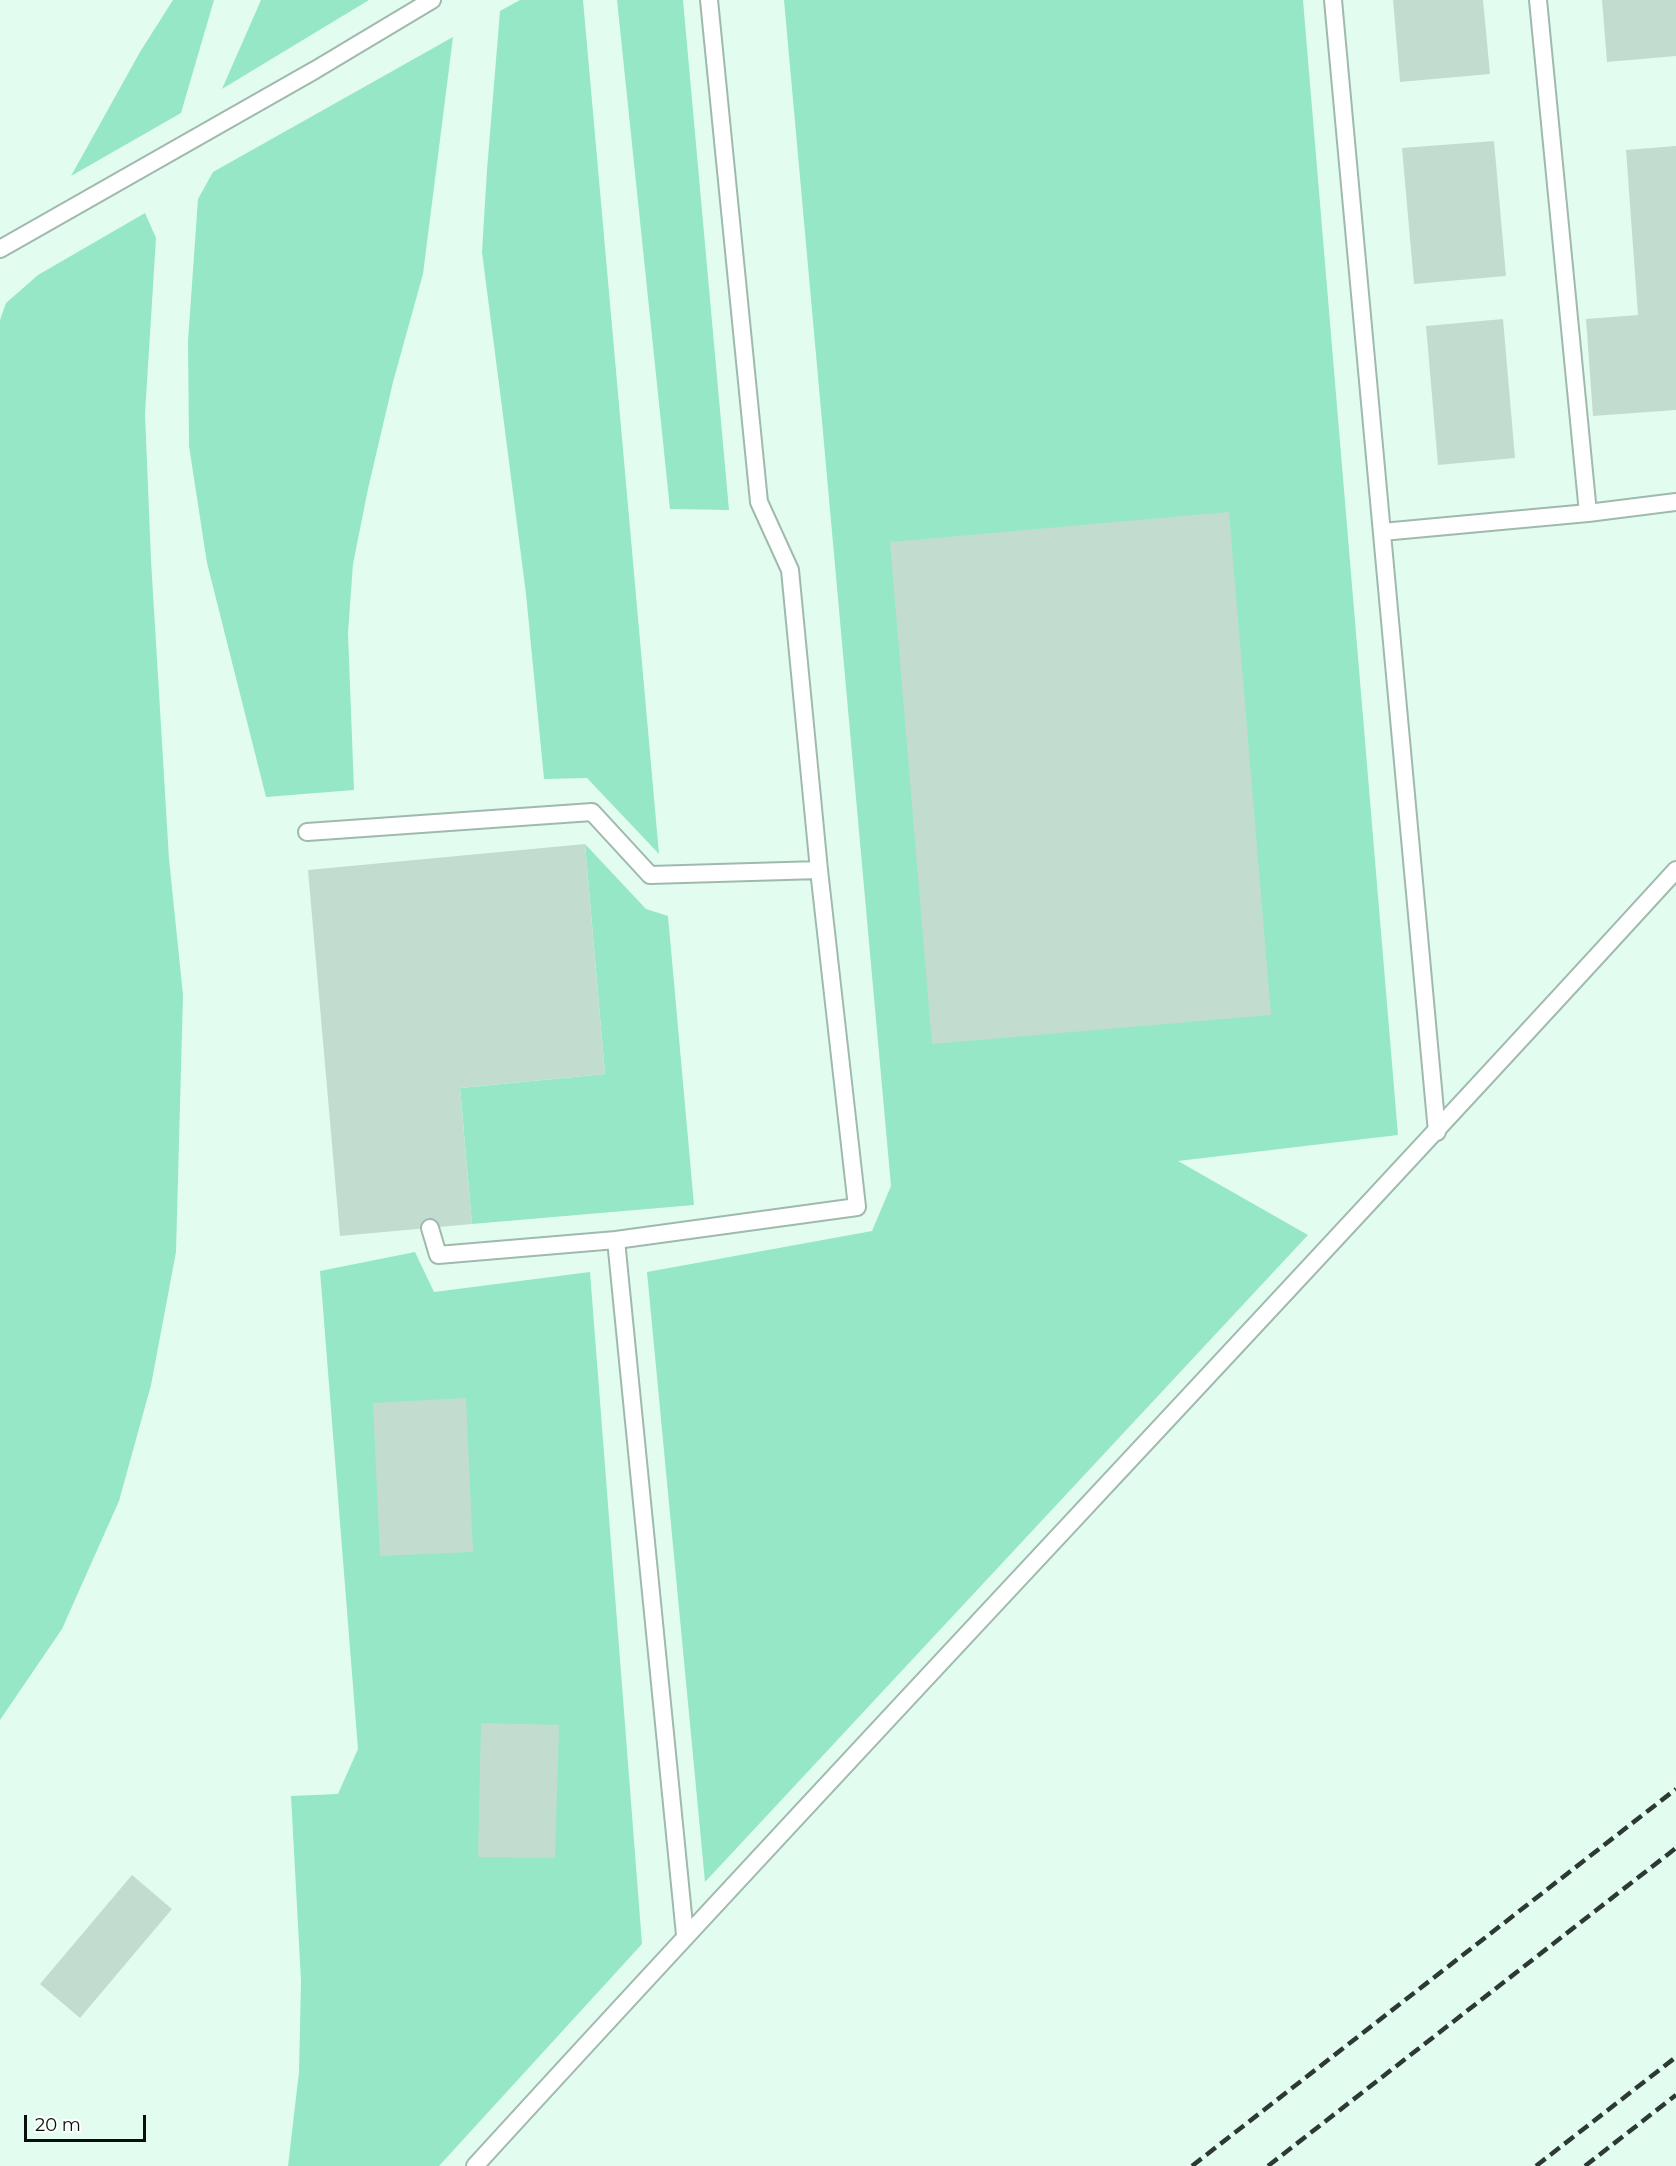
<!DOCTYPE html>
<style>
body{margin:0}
#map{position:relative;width:1676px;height:2166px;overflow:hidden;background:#e2fdf0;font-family:Montserrat,sans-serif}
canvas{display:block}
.scale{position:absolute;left:24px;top:2115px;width:122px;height:27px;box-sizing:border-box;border:3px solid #07100c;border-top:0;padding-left:8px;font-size:18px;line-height:21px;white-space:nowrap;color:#07100c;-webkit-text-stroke:4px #fff;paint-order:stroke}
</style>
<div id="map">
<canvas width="1676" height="2166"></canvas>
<div class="scale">20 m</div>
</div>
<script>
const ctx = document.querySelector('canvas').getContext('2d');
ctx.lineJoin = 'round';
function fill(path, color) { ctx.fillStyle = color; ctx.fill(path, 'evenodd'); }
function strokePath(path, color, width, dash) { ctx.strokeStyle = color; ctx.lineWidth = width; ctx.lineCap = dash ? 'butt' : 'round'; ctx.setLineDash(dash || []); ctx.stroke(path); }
const green = new Path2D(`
 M173,0H214L181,113L71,176L140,52Z
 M261,0H369L222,89Z
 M520,0H583L659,854L587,778L544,779L526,594L482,252L487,170L500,11Z
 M617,0H683L729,510L670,509Z
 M784,0H1303L1398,1135L1178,1161L1308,1235L705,1882L647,1272L872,1231L891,1186Z
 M453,37L423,274L393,382L368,489L353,564L348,633L354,790L266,797L207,563L189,446L188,341L198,199L213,172Z
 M145,213L156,238L145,414L151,560L169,859L183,995L176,1252L151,1385L119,1501L62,1629L0,1720V320L6,303L38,275Z
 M585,844L646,909L668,916L694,1205L472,1224L460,1088L605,1074Z
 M415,1252L434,1292L590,1272L642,1944L439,2166H288L299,2072L301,1981L291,1796L338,1794L358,1749L320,1271Z`);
const building = new Path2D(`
 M1393,0H1483L1490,74L1400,82Z
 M1602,0H1676V56L1607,62Z
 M1494,141L1506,276L1414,284L1402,148Z
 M1676,146V410L1593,416L1586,319L1638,315L1626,150Z
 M1503,319L1515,458L1438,465L1426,326Z
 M1229,512L1271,1015L932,1044L890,542Z
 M585,844L605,1074L460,1088L472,1224L340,1236L308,870Z
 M466,1398L473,1552L380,1556L373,1403Z
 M481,1723L559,1725L555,1858L478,1857Z
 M132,1875L172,1909L80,2018L40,1984Z`);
const lane = new Path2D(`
 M1333,0L1437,1132
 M1538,0L1588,513
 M0,249L315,70L432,0
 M1382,532L1588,513L1676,502
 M307,832L592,812L650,875L819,870
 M430,1228L438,1255L616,1240
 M685,1935L616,1240L857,1207L819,870L790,570L759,502L709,0
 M475,2166C872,1731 1279,1305 1676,870`);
const rail = new Path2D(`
 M1192,2166L1676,1789
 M1268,2166L1676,1848
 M1536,2166L1676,2057
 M1585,2166L1676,2095`);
fill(green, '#96e7c5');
fill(building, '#c2ddd0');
strokePath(lane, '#9fb9ad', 20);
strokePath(lane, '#fff', 16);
strokePath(rail, '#2d3934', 4.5, [12, 6]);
</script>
